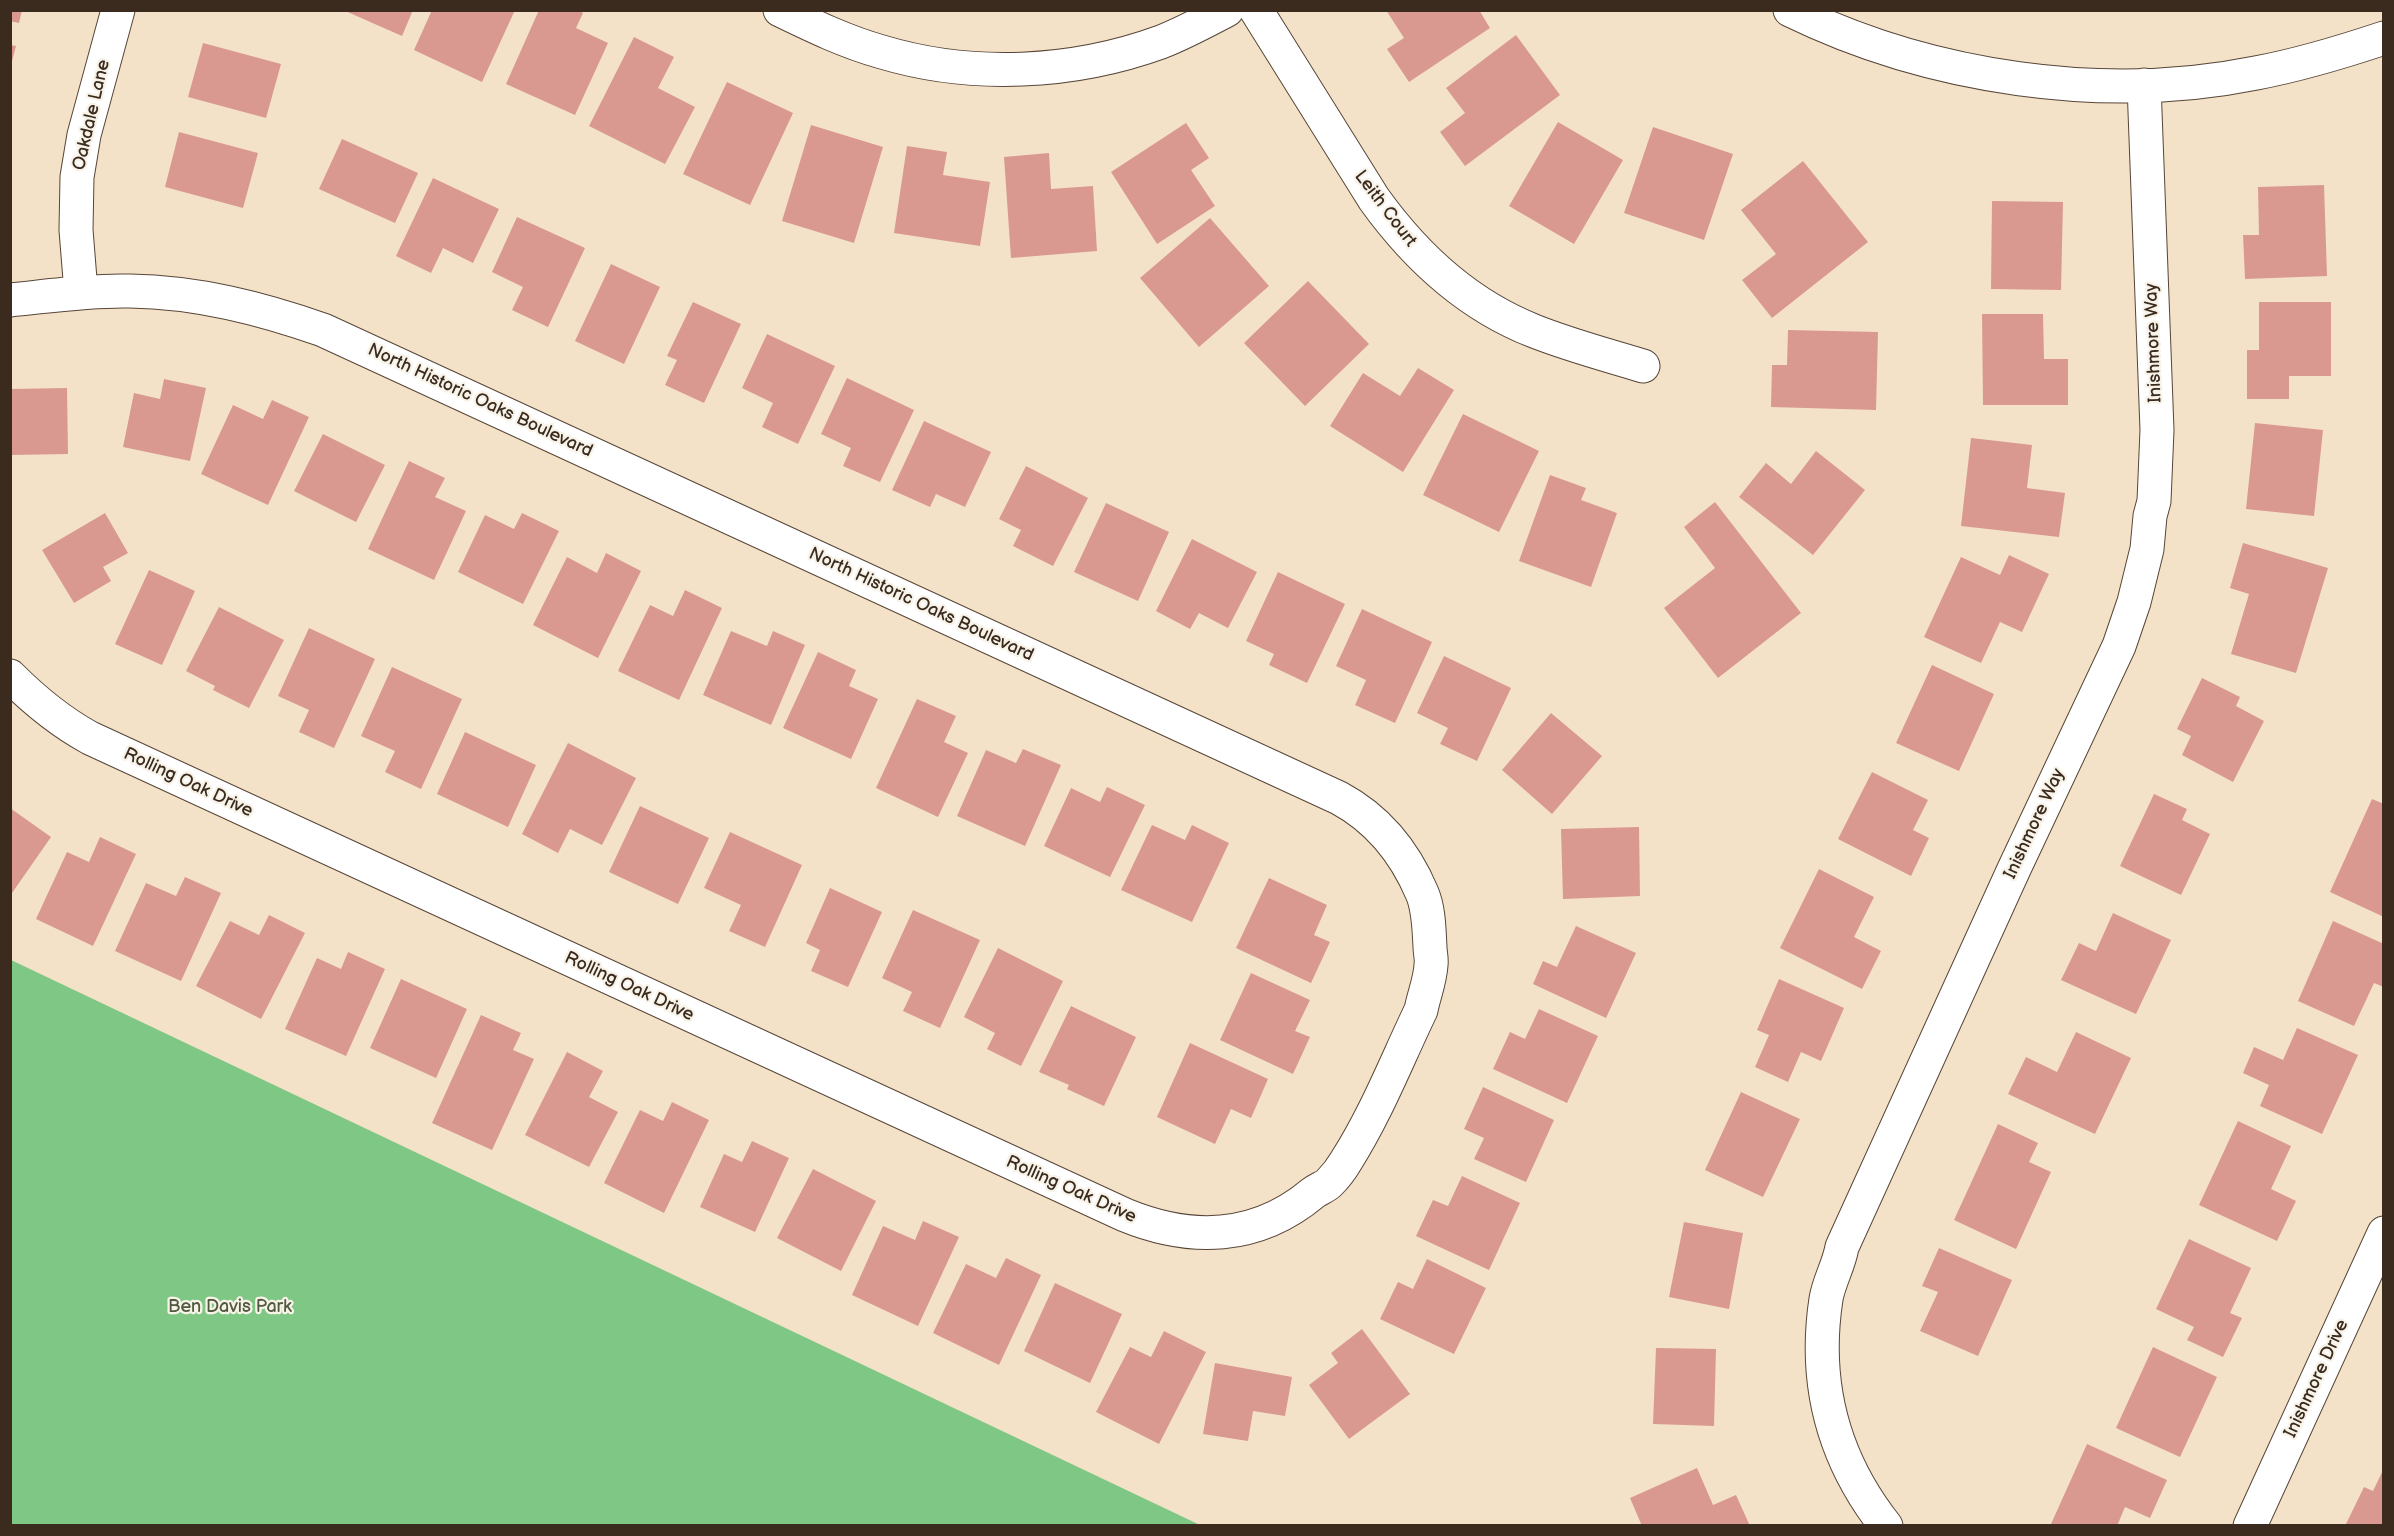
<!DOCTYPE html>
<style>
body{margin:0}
#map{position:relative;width:2394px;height:1536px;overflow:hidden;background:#f4e2c8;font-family:"Balsamiq Sans",sans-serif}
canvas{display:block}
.frame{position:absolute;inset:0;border:12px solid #3b2a1e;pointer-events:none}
</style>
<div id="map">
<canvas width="2394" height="1536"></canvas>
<div class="frame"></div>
</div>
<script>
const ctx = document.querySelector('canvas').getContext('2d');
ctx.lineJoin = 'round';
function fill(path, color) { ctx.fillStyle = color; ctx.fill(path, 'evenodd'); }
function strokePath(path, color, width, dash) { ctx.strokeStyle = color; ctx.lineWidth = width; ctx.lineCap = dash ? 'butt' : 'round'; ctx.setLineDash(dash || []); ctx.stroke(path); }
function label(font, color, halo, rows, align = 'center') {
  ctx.font = font + ' "Balsamiq Sans",sans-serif'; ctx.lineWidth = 4.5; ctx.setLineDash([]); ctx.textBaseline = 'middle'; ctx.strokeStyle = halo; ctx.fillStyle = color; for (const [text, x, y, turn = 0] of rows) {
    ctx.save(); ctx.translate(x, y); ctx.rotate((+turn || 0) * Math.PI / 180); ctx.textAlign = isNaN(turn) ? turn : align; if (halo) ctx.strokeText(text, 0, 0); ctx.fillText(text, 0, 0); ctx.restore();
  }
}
const green = new Path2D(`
 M11,960L1200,1525H11Z`);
const building = new Path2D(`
 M10,10H22L19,23L10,21Z
 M343,10H413L402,36Z
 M432,10H515L482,82L414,50Z
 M539,10H578L583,13L576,28L608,43L575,115L506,84Z
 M1386,10H1479L1490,28L1409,82L1387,49L1404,38Z
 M1516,35L1560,95L1465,166L1440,132L1465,113L1446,88Z
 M634,37L674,57L658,88L695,107L665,164L589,126Z
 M203,43L281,64L266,118L188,97Z
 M10,45L16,46L11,65H10Z
 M727,82L793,113L750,205L683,174Z
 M1558,122L1623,160L1574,244L1509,206Z
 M1186,123L1209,158L1191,170L1215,206L1157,244L1111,172Z
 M811,125L883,147L854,243L782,221Z
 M1653,127L1733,154L1704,240L1624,213Z
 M179,132L258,153L243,208L165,187Z
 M342,139L418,173L395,223L319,189Z
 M907,146L947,152L943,175L990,182L980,246L894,233Z
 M1049,153L1051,189L1093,186L1097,251L1011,258L1004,157Z
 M1803,161L1868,242L1772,318L1742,280L1776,254L1741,210Z
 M433,178L499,209L473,263L443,248L431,273L396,256Z
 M2324,185L2327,276L2245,279L2243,235H2259L2258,187Z
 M1992,201L2063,202L2061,290L1991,289Z
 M517,217L585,248L548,327L512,310L523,287L492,272Z
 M1210,218L1269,286L1199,347L1140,278Z
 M611,264L660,287L624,364L575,341Z
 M1308,281L1369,344L1305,406L1244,343Z
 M693,302L741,324L704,403L665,385L677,360L667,356Z
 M2259,302H2331V376H2289V399H2247V350H2259Z
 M1982,314H2043L2044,359H2068V405H1983Z
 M1788,330L1878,332L1876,410L1771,407L1772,365H1787Z
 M767,334L835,366L798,444L762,427L773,403L742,388Z
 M1418,368L1454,390L1403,472L1330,426L1363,373L1400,396Z
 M847,378L914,410L880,482L843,466L851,448L821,434Z
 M164,379L206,388L190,461L123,447L134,393L160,399Z
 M67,388L68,454L11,455L10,389Z
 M272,400L309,417L268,505L201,474L233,405L263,419Z
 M1463,414L1539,451L1499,532L1423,495Z
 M924,421L991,452L965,507L936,494L930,507L892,490Z
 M2255,423L2323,430L2314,516L2246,509Z
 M323,434L385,465L356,522L294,491Z
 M1971,438L2032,445L2027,488L2065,493L2059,537L1961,526Z
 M1816,451L1865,490L1813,555L1739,497L1766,463L1791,484Z
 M409,461L445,478L435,497L466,511L434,580L368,549Z
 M1026,466L1088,498L1053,566L1013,546L1021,530L999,519Z
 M1550,475L1586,488L1581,500L1617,513L1591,587L1519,561Z
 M1715,502L1801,613L1718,678L1664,608L1715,568L1684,527Z
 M1106,503L1169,532L1138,601L1074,572Z
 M105,513L128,553L103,567L111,581L74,603L42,550Z
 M522,513L559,531L523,604L458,572L485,515L514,529Z
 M1192,539L1257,572L1228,628L1199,613L1190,629L1156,611Z
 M2243,543L2328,568L2296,673L2231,654L2249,594L2230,588Z
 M606,553L641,571L598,658L533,625L567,557L597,573Z
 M2009,555L2049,574L2022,632L2000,622L1981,663L1924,637L1961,557L2000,575Z
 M149,570L195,591L162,665L115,644Z
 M1278,572L1345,604L1307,683L1269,665L1274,654L1246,641Z
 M685,590L722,608L679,700L618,671L650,605L673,616Z
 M219,607L284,640L249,708L213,690L215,686L186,671Z
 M1362,609L1432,642L1395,723L1355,705L1366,680L1336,666Z
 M309,628L375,659L334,748L299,732L309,710L278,696Z
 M731,631L767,646L773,631L805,645L771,725L703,695Z
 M818,652L856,670L849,686L878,699L851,759L783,728Z
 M1444,656L1511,688L1477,761L1440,744L1448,728L1417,713Z
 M1932,665L1994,694L1959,771L1896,743Z
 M392,667L462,699L421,789L385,772L395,751L361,736Z
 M2202,678L2240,697L2236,706L2264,721L2233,782L2182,755L2191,736L2177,729Z
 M917,699L956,716L944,742L968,753L938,817L876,788Z
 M1551,713L1602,756L1552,814L1502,770Z
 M465,732L536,765L508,827L437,794Z
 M568,743L636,778L602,845L570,829L558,853L522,834Z
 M1023,749L1061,765L1025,846L957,816L986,750L1016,763Z
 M1872,772L1928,800L1913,830L1929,838L1911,876L1838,839Z
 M1107,787L1145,805L1110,877L1044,846L1071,788L1100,802Z
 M2154,794L2187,809L2182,820L2210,834L2181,895L2120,866Z
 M2372,799L2384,804V917L2330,892Z
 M640,806L709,838L678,904L609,872Z
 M10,808L51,837L12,893L10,891Z
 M1152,825L1185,840L1192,825L1229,843L1192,922L1121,890Z
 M1639,827L1640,896L1563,899L1561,829Z
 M730,832L802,865L765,947L729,931L741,905L704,888Z
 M100,837L136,854L93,946L36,919L67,852L89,862Z
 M1819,869L1874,897L1854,937L1881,951L1862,989L1780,948Z
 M185,877L221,893L181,981L115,951L146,883L176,896Z
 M1269,878L1327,905L1314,935L1330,942L1311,983L1236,948Z
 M830,888L882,912L848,987L811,971L820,950L806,943Z
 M913,910L980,940L940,1028L903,1011L912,992L882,978Z
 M2113,913L2171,940L2136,1014L2061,980L2079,943L2096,951Z
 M269,915L305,933L261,1019L196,986L230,921L259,935Z
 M2333,921L2384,944V987L2374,983L2354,1026L2298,1001Z
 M1576,926L1636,953L1606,1018L1533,984L1543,961L1557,967Z
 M998,948L1063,981L1021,1066L987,1049L995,1033L964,1017Z
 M348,952L385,969L346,1056L285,1029L317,958L341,969Z
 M1251,973L1310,1000L1295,1031L1310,1037L1293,1074L1220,1040Z
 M401,979L467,1009L436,1078L370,1048Z
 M1779,979L1844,1008L1821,1061L1801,1052L1788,1082L1755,1067L1769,1035L1757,1030Z
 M1071,1006L1136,1037L1104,1106L1067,1089L1069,1085L1039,1072Z
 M1539,1009L1598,1036L1567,1103L1493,1069L1510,1032L1525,1039Z
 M481,1015L521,1033L513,1050L534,1059L492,1150L432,1123Z
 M2297,1028L2358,1055L2322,1134L2260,1106L2269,1085L2243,1073L2254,1047L2283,1060Z
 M2076,1032L2131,1058L2095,1134L2008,1094L2026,1057L2057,1072Z
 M1190,1043L1268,1079L1251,1118L1231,1109L1215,1144L1157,1117Z
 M567,1052L603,1071L589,1097L618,1112L589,1167L525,1135Z
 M1483,1087L1554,1120L1526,1182L1474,1159L1484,1138L1464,1129Z
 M1741,1092L1800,1119L1763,1197L1705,1170Z
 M672,1102L709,1120L664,1213L604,1183L640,1110L663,1121Z
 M2238,1121L2291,1146L2271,1189L2296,1201L2277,1241L2199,1205Z
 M1998,1124L2038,1143L2029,1162L2051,1172L2016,1249L1954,1220Z
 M752,1141L789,1158L755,1232L700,1207L724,1154L742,1162Z
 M813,1169L876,1201L841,1271L777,1238Z
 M1462,1176L1520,1203L1489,1270L1416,1236L1433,1200L1448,1206Z
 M923,1221L959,1237L918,1326L852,1295L883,1226L915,1240Z
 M1684,1222L1743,1233L1729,1309L1669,1297Z
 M2189,1239L2251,1268L2230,1313L2242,1318L2223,1357L2187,1340L2194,1327L2156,1309Z
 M1939,1248L2012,1280L1978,1356L1920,1331L1938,1292L1922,1286Z
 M1006,1258L1041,1275L999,1365L933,1333L966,1264L996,1278Z
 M1427,1259L1486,1288L1454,1354L1380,1319L1398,1282L1413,1289Z
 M1055,1283L1122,1314L1090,1383L1024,1351Z
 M1362,1329L1410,1394L1349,1439L1309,1385L1338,1363L1331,1353Z
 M1164,1331L1206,1352L1159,1444L1096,1412L1130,1347L1151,1357Z
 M2153,1347L2217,1377L2180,1457L2116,1428Z
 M1656,1348L1716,1349L1714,1426L1653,1424Z
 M1215,1363L1292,1377L1285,1416L1253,1411L1248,1441L1203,1434Z
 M2087,1444L2167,1480L2150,1518L2125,1507L2117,1526L2051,1524Z
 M1697,1468L1713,1505L1736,1495L1750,1526H1642L1630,1498Z
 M2384,1468V1526H2345L2364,1487L2373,1491Z`);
const minor = new Path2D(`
 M780,10C813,26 846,42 882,52C972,79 1073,74 1161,42C1184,33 1206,21 1227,10
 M1256,10L1374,199C1415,256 1468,305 1534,331C1569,345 1607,355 1643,366
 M1790,10C1929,78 2104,104 2256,73C2299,65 2342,52 2384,38
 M81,292L76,230L77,177L84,135L118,10
 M10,300C50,296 90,290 130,291C197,292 260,308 323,330L1339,798C1378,819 1405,853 1422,893C1429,909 1429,930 1430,947C1430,953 1432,959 1431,965C1430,981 1424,995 1421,1010C1397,1060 1376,1114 1346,1161C1342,1168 1334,1178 1329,1183C1325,1187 1318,1189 1313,1193C1257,1240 1191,1242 1125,1215L90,738C59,721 35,701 10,676
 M1886,1526C1833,1459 1813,1384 1826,1299C1829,1281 1839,1265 1842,1247L2014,869L2119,646L2134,602L2147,549L2150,516L2154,501L2157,430L2144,85
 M2250,1526L2384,1233`);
const streetNames = [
 ["Oakdale Lane",92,115,-77],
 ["Leith Court",1385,209,53],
 ["Inishmore Way",2154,343,-92],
 ["North Historic Oaks Boulevard",480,401,25],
 ["North Historic Oaks Boulevard",921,605,25],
 ["Rolling Oak Drive",188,783,25],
 ["Inishmore Way",2035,824,-65],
 ["Rolling Oak Drive",629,987,25],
 ["Rolling Oak Drive",1071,1190,24],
 ["Inishmore Drive",2317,1379,-65]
];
const parkNames = [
 ["Ben Davis Park",230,1307]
];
fill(green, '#7fc784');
fill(building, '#d99991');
strokePath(minor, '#574638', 35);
strokePath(minor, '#fff', 33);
label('18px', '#3b2a1e', '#f7f3e8', streetNames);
label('18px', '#4f593d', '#f7f3e8', parkNames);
</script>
